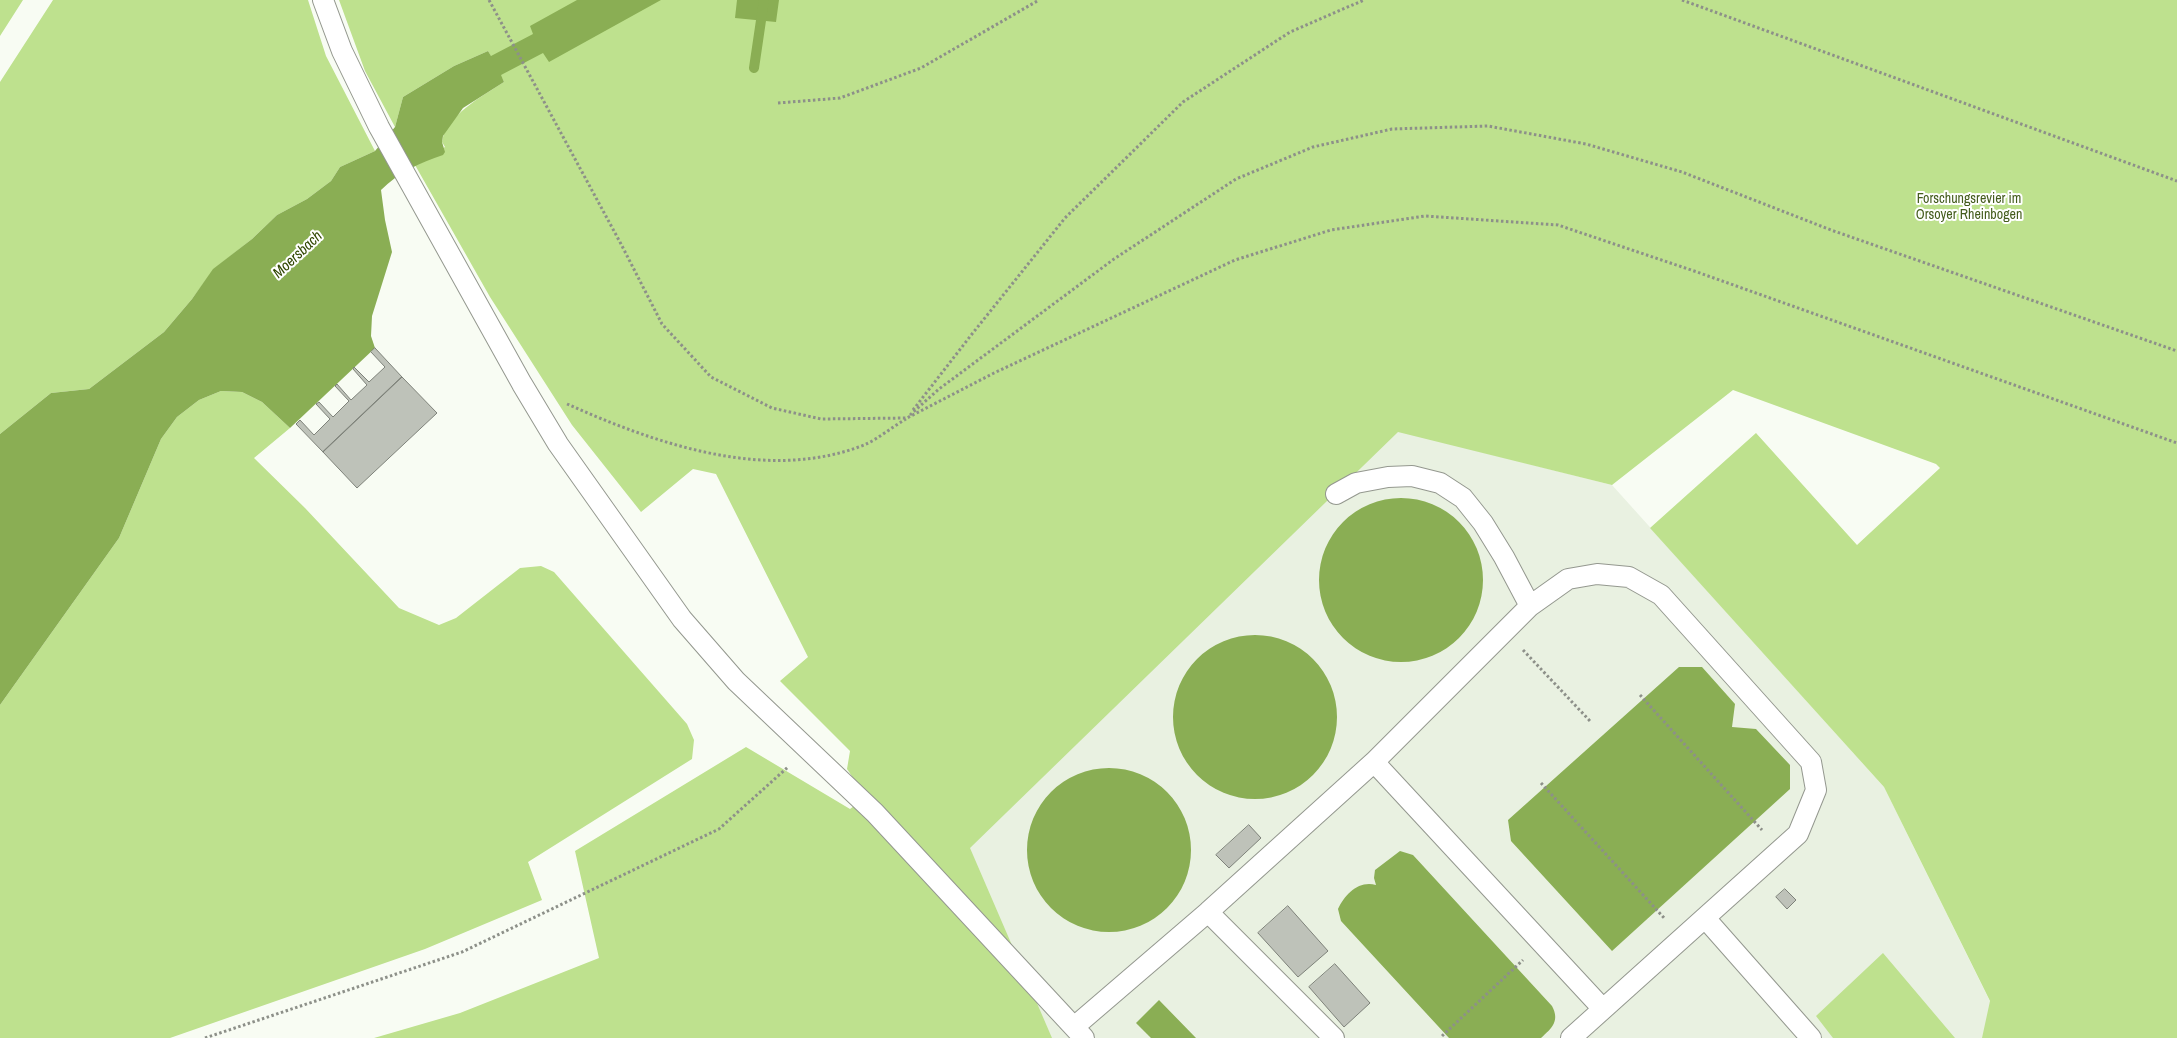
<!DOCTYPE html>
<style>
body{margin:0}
canvas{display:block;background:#f8fcf3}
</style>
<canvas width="2177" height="1038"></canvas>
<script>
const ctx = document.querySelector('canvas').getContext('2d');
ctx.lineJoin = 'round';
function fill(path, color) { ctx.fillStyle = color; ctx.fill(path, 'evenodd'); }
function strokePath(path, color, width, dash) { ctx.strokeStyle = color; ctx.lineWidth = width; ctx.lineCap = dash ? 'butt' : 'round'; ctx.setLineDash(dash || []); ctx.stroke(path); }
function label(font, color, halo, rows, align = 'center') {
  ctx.font = font + ' "Archivo Narrow",sans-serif'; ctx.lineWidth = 4; ctx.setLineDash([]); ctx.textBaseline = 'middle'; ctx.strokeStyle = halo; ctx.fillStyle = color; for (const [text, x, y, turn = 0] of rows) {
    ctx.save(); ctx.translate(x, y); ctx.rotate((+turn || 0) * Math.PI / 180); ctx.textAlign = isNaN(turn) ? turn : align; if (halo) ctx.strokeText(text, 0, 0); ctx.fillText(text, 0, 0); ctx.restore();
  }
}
const built = new Path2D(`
 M1353,422L1398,431L1612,485L1884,787L2008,1038H791Z`);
const green = new Path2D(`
 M0,0H23L0,36Z
 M53,0H308L326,56L375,151L340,167L331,181L307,199L277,215L252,239L214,269L192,299L164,332L89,389L51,393L0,434V82Z
 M339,0H2177V1038H1982L1990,1001L1884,787L1650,528L1756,433L1857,545L1940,468L1936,464L1733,390L1612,485L1398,432L970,848L1052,1038H374L460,1013L599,958L575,851L746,747L850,809L866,797L847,769L850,751L780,681L808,657L716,474L693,469L641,512L572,425L490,297L415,165L445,147L442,142C445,116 484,95 504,82L488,51L454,66L403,97L395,127L365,71Z
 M221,391L242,392L262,402L290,428L254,458L305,508L399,608L439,625L456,618L520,568L541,566L554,572L687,724L694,740L692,759L528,862L542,900L425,949L170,1038H0V705L119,538L161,439L177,417L199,400Z
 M1883,953L1955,1038H1833L1816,1016Z`);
const water = new Path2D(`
 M577,0H661L549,62L543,53L501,75L504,82L463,108L443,136L442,142L445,152L443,155C420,163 399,172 381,190L385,220L392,252L372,316L371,336L375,348L290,428L262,402L242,392L221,391L199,400L177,417L161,439L119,538L0,705V434L51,393L89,389L164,332L192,299L213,269L252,239L277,215L307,199L331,181L340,167L375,151L395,127L403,97L454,66L488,51L491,56L533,34L530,26Z
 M737,0H779L776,22L735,18Z
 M1319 580a82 82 0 1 1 164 0a82 82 0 1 1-164 0Z
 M1173 717a82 82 0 1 1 164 0a82 82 0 1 1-164 0Z
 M1679,667H1702L1735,704L1732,727L1756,729L1790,765V789L1612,951L1511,841L1508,820Z
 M1027 850a82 82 0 1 1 164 0a82 82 0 1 1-164 0Z
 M1400,851L1413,855L1552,1006C1560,1021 1552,1028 1541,1038H1449L1341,921L1338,909C1345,894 1359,880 1376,885L1374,878L1375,870Z
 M1159,1000L1196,1038H1151L1136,1023Z`);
const stream = new Path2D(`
 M754,68L764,0`);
const building = new Path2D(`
 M375,348L402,377L323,452L296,424L300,420L314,435L330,419L316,404L319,402L333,417L349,401L335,386L337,384L351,400L367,385L353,369L354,367L369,382L385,367L371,352Z
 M402,377L437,413L357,488L323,452Z
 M1249,825L1261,838L1229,868L1216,855Z
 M1785,889L1796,900L1787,909L1776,897Z
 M1288,906L1328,951L1298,977L1258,933Z
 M1335,964L1370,1003L1344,1027L1309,987Z`);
const path = new Path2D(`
 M489,0L621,244L662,324L711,377L772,408L821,419L907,418L994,373L1235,260L1331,230L1425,216L1558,225L1697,272L2177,443
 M1682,0L2177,181
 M778,103L840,98L921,68L1039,0
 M567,404C657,444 767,483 864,445C878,439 892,427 906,419
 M913,410L972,334L1065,218L1183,102L1290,32L1364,0
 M910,415L939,389L1114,259L1236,179L1313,147L1392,129L1488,126L1586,144L1682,172L1831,230L2177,351
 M1523,650L1590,721
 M1640,695L1762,830
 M1541,783L1665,919
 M1442,1036L1523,960
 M205,1038L462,952L719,829L788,767`);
const lane = new Path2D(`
 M323,0L342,51L379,127L522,384L558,444L682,619L736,681L875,813L1084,1038
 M1336,494L1356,483L1388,477L1412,476L1440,483L1463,498L1483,523L1504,557L1530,606
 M1374,762L1603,1009
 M1208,912L1334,1038
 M1705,918L1811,1038
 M1074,1027L1208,912L1374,762L1530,606L1568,579L1597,574L1629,577L1661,595L1811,762L1816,790L1798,834L1571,1038`);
const parkNames = [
 ["Forschungsrevier im",1969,199],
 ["Orsoyer Rheinbogen",1969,215]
];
const waterNames = [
 ["Moersbach",298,255,-43]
];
fill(built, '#e9f1e1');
fill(green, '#bee18e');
fill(water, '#8aae54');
strokePath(stream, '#8aae54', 10);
fill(building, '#bec2b9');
strokePath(building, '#7e827a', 1);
strokePath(lane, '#94988f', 22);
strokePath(path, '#8d9089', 3, [2.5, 2.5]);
strokePath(lane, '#fff', 20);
label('14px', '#445c1d', '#fff', parkNames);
label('italic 15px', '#314702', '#fff', waterNames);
</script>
